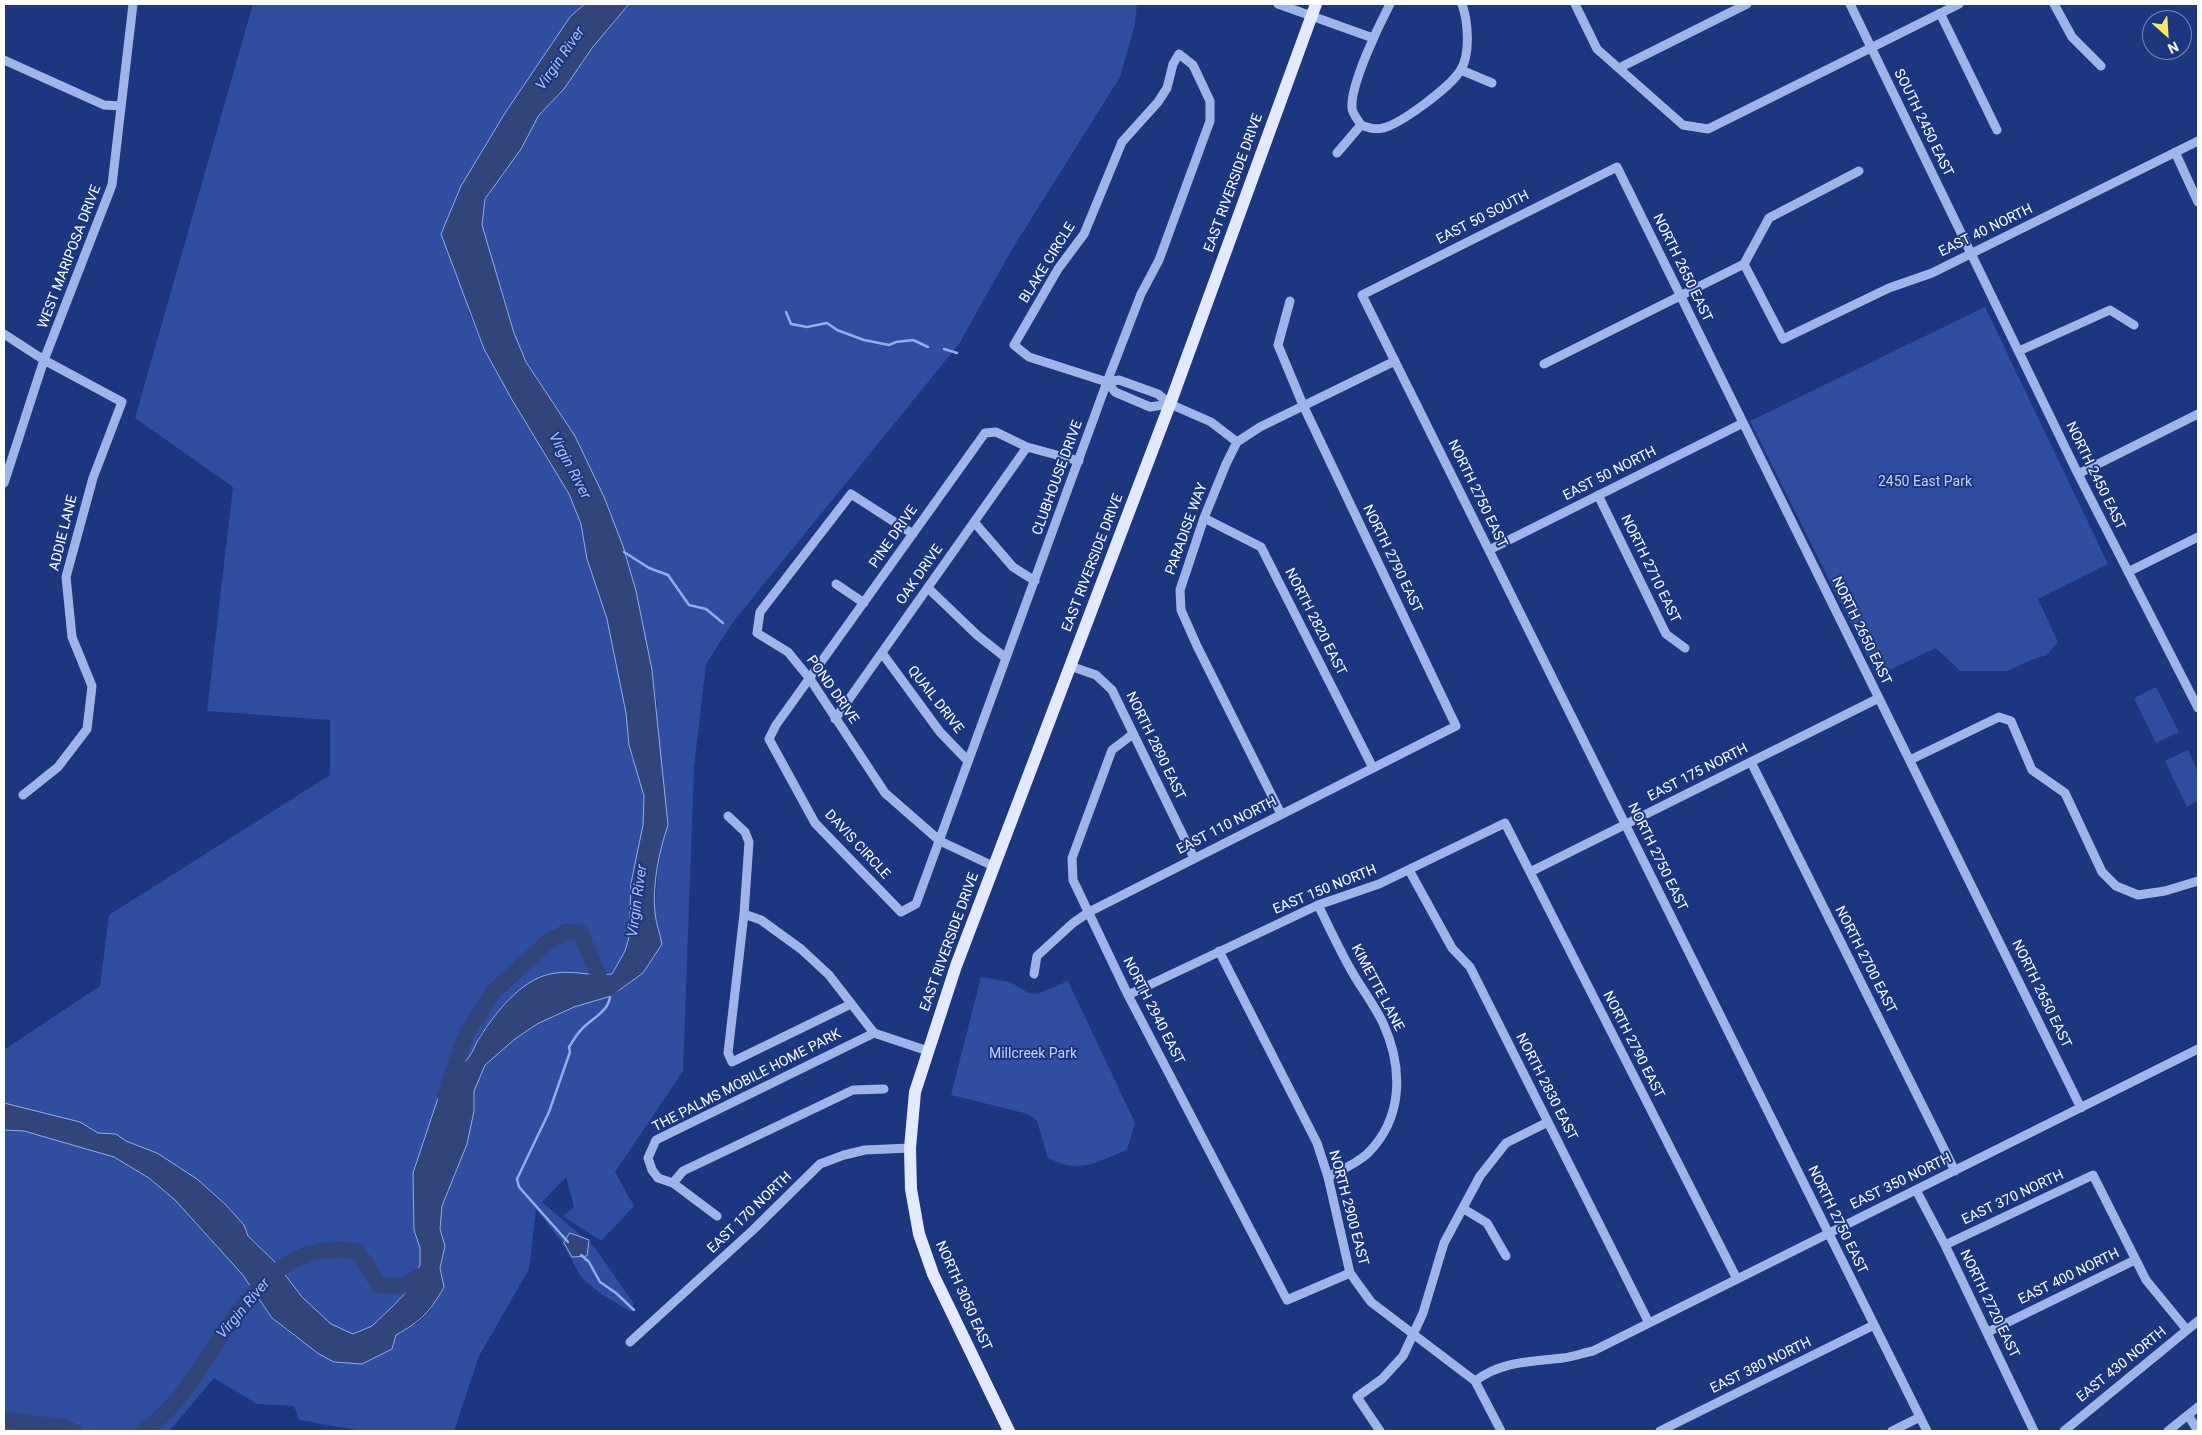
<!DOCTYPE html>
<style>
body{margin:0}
#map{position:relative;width:2202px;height:1435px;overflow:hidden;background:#1c3780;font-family:Roboto,sans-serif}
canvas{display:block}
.frame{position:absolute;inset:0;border:5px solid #fff;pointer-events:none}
.north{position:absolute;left:2142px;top:10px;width:50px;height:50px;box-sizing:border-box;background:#1c3780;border:1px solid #7787b3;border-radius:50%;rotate:154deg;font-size:14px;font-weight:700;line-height:20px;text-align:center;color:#fff}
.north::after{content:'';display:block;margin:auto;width:18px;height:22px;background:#fae75d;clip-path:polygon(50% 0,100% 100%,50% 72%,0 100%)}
</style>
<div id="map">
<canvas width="2202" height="1435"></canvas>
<div class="frame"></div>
<div class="north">N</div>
</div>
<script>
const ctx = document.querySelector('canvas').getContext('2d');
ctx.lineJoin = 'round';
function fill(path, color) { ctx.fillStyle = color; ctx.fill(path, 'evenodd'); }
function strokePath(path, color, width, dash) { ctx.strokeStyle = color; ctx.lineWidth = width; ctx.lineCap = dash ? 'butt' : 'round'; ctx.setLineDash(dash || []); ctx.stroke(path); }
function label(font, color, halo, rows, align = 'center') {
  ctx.font = font + ' Roboto,sans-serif'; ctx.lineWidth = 4; ctx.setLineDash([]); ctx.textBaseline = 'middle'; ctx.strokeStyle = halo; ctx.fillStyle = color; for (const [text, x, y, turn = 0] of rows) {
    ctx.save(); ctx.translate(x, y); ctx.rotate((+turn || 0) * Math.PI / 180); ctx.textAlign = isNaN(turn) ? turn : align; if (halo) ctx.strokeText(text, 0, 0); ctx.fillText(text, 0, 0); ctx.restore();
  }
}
const green = new Path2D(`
 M253,4H585L570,17L505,113L461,186L468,311L484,349L511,398L569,494L581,524L587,559L607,619L626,713L629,745L644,796L643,825L631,883L629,937L625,951L612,974L599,976L569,973L541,976L521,989L492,1019L478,1038L471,1055L441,1089L413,1173L414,1230L420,1248V1265L408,1290L394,1305L372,1326L353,1334L331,1324L302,1297L276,1263L248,1236L244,1225L225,1204L197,1179L157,1153L126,1141L116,1134L98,1133L80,1122L4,1103V1050L100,986L109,915L330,775V720L207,711L233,487L135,418Z
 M629,4H1137L1135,24L1120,77L1011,251L959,344L733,622L706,664L694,767L683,1071L615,1172L634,1206L601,1241L563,1216L574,1207L566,1177L542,1202L595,1248L634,1304L631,1312L601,1294L581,1277L562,1242L536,1209L529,1269L479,1356L454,1431H363L299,1420L294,1406L257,1404L214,1378L169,1431H4V1130L24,1131L114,1157L149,1178L175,1200L242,1274L272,1318L295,1337L396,1335L418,1323L431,1309L444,1287L440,1268L445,1246L440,1229L442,1206L454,1178L474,1111V1091L485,1065L515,1039L537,1024L574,1007L611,996L643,973L662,944L655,913L657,876L663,839L668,825L657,736V703L636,591L623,546L604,497L575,436L526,362L514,333L482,225L485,200L521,149L539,115L564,89L592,48Z
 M1985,307L2108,564L2038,599L2058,642L2047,655L2036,658L2007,671H1960L1936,648L1877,676L1750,421Z
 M2156,687L2179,732L2156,743L2134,698Z
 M2188,750L2198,772V801L2187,807L2165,761Z
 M981,977L1010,982L1029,993L1037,994L1068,981L1135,1123L1127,1150C1095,1162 1081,1175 1048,1158L1037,1121L1028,1114L951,1095Z`);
const water = new Path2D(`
 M585,4H629L592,48L564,89L539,115L521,149L485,199L482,225L514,333L526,362L575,436L604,497L623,546L636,591L652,670L668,825C659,851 652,886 655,913C656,923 660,934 662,944L643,973L611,996L574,1007L537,1024L515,1039L485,1065L474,1091V1111L467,1144L442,1206L440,1229L445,1246L440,1268L444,1287C430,1312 421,1321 396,1335L392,1349L362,1364L334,1362L319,1354L272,1318L242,1274L175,1200L149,1178L114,1157L24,1131L4,1130V1103L80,1122L98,1133L116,1134L126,1141L157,1153L197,1179L225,1204L244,1225L248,1236L276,1263L302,1297L331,1324L353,1334L372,1326L394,1305L408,1290L420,1265V1248L414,1230L413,1173L441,1089C449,1077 460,1069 469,1057C474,1051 475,1043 480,1037C495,1013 521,980 550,974C571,969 591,977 612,974L625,951L629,937L631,883L643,825L644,796L629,745L626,713L607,619L587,559L581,524L569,494L511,398L484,349L441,234L461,186L505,113L570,17Z
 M570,1233L589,1240L587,1256L572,1257L564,1243Z`);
const stream = new Path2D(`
 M786,312L791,324L807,327L827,323L837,330L864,340L889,345L896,342L913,340L928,347
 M944,349L957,353
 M624,552L649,568L668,575L689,605L706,609L723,623
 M568,1242L519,1187L517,1179L549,1112L570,1052L569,1047C573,1041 576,1035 581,1030C590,1019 611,1011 610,994
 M581,1255L589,1262L600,1282L616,1293L634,1310`);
const river = new Path2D(`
 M445,1096L466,1035L493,992L549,941L566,932L581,933L601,982L609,988L612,986
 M4,1420L62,1427L74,1431
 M144,1431C152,1425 160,1418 167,1411C222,1354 256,1235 356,1251L365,1262L378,1285L401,1286L429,1272`);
const minor = new Path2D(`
 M1278,4L1373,38
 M1390,4C1379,25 1350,85 1352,108C1352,113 1358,120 1361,125C1369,128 1375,130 1383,128C1401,124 1450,87 1460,71C1471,55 1468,21 1462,4
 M1575,4L1597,49L1683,125L1708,129L1959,4
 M1850,4L2078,474L2198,708
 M2054,4L2072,37L2101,66
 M1940,13L1997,130
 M4,60L104,105L121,106
 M1619,68L1747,4
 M1461,70L1492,83
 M2175,152L2198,202
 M1337,153L1361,125
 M1744,264L1783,339L1889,288L1932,273L2198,141
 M4,334L44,360L122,402L93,478L66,577L72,637L92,686L87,729L58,767L23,795
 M2019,351L2110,310L2134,325
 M1544,364L1744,264L1769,218L1859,171
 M1107,382L1115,392L1150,407L1170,404
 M1079,461L1027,447L996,432L985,433L776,725L769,739L815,823L901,912L916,904L1107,382L1141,294L1159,260L1210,121V101L1193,65L1179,54L1173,64L1167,88L1158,102L1122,142L1084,234L1058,269L1014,345L1029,357L1107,382L1119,380L1158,394L1170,404L1211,422L1237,442
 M2078,474L2198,414
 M4,483L44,360L112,185L133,4
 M1598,495L1666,634L1685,648
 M1204,518L1261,547L1373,768
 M974,522L1013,567L1035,581
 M913,534L851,494L760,612L757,633L788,652L810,679L885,793L940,841L993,866
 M1489,550L1743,423
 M2128,572L2198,537
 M836,584L864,603
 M928,588L977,635L1006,658
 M882,653L940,732L968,761
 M1070,666L1096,675L1112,690L1194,858
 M835,719L1027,447
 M1133,734L1112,750L1072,858L1073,880L1128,995L1287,1300L1350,1273
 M1910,760L1999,717L2011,721L2032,770L2065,793L2102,872L2116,886L2138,895L2165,891L2198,881
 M1751,762L1955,1171
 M1281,814L1197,646L1181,610L1180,590L1204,518L1226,464L1237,442L1260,427L1395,361
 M728,816L745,832L749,842L744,914L728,1053L732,1062L851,1004
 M1409,870L1452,948L1470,967L1649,1323
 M1530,872L1879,698
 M1318,905C1329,927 1339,949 1351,970C1361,988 1374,1004 1383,1023C1403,1067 1404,1118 1367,1154C1356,1164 1341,1170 1328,1177
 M744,914L761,920L801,949L829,975L874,1033L928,1051
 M1219,951L1317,1143L1328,1177L1350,1273L1371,1302L1475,1381L1501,1431
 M1034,974L1037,956L1073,923L1089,912L1456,726L1303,405L1278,345L1290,301
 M1128,995L1318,905L1379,884L1505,823L1737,1279
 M673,1183L683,1171L853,1090L884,1089
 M1916,1190L1945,1245L2034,1431
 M1464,1209L1487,1223L1506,1256
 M717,1216L673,1183L658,1178L652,1170L648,1158L656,1140L874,1033
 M1945,1245L2093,1175L2146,1280L2187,1330
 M1988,1332L2135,1260
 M630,1342L753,1230L820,1164L844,1155L865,1150L910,1148
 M1475,1381C1502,1361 1530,1362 1563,1358C1573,1357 1583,1353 1593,1351L2198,1049
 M2188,1415L2198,1431
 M1380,1431L1357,1397L1382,1379L1403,1356L1423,1313L1444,1243L1480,1176L1506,1143L1548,1122
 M1660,1431L1874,1325
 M1892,1431L1920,1417
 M1927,1431L1362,295L1617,167L2081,1108
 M2064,1431L2198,1321
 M2168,1431L2198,1407`);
const major = new Path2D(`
 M1009,1431L933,1274L919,1234L911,1189L910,1148L915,1092L956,966L1170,404L1316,4`);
const streetNames = [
 ["SOUTH 2450 EAST",1923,123,64],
 ["EAST RIVERSIDE DRIVE",1234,183,-70],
 ["EAST 50 SOUTH",1483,218,-27],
 ["EAST 40 NORTH",1986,231,-26],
 ["WEST MARIPOSA DRIVE",70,257,-69],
 ["BLAKE CIRCLE",1048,263,-58],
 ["NORTH 2650 EAST",1682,268,64],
 ["EAST 50 NORTH",1610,474,-27],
 ["NORTH 2450 EAST",2095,476,64],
 ["CLUBHOUSE DRIVE",1058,478,-70],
 ["NORTH 2750 EAST",1477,494,64],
 ["PARADISE WAY",1187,529,-70],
 ["ADDIE LANE",64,533,-76],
 ["PINE DRIVE",894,537,-55],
 ["NORTH 2790 EAST",1392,559,64],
 ["EAST RIVERSIDE DRIVE",1093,563,-69],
 ["NORTH 2710 EAST",1650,569,64],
 ["OAK DRIVE",920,575,-55],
 ["NORTH 2820 EAST",1315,622,63],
 ["NORTH 2650 EAST",1861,631,64],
 ["POND DRIVE",832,690,55],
 ["QUAIL DRIVE",935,700,52],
 ["NORTH 2890 EAST",1155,746,64],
 ["EAST 175 NORTH",1698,773,-27],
 ["EAST 110 NORTH",1227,826,-27],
 ["DAVIS CIRCLE",857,845,47],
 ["NORTH 2750 EAST",1657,857,64],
 ["EAST 150 NORTH",1325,890,-22],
 ["EAST RIVERSIDE DRIVE",950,942,-70],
 ["NORTH 2700 EAST",1865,960,63],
 ["KIMETTE LANE",1377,988,62],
 ["NORTH 2650 EAST",2041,994,64],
 ["NORTH 2940 EAST",1153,1011,63],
 ["NORTH 2790 EAST",1633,1045,63],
 ["THE PALMS MOBILE HOME PARK",747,1081,-27],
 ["NORTH 2830 EAST",1546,1087,63],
 ["EAST 350 NORTH",1901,1182,-26],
 ["EAST 370 NORTH",2013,1198,-25],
 ["NORTH 2900 EAST",1348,1208,75],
 ["EAST 170 NORTH",750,1213,-44],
 ["NORTH 2750 EAST",1837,1220,64],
 ["EAST 400 NORTH",2069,1277,-26],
 ["NORTH 3050 EAST",963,1296,66],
 ["NORTH 2720 EAST",1989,1304,64],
 ["EAST 430 NORTH",2122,1365,-39],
 ["EAST 380 NORTH",1761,1366,-26]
];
const parkNames = [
 ["2450 East Park",1925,482],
 ["Millcreek Park",1033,1054]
];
const waterNames = [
 ["Virgin River",561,59,-55],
 ["Virgin River",569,466,62],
 ["Virgin River",638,901,-82],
 ["Virgin River",244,1309,-50]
];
fill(green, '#2f4e9f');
fill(water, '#31457b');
strokePath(water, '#92adeb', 1);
strokePath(stream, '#92adeb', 2.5);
strokePath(river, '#31457b', 16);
strokePath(minor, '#9fb5e9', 9);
strokePath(major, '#e3e9fe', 12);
label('14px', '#fff', '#1c3780', streetNames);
label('14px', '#c4d2f7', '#1c3780', parkNames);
label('italic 15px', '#abbff1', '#1c3780', waterNames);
</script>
